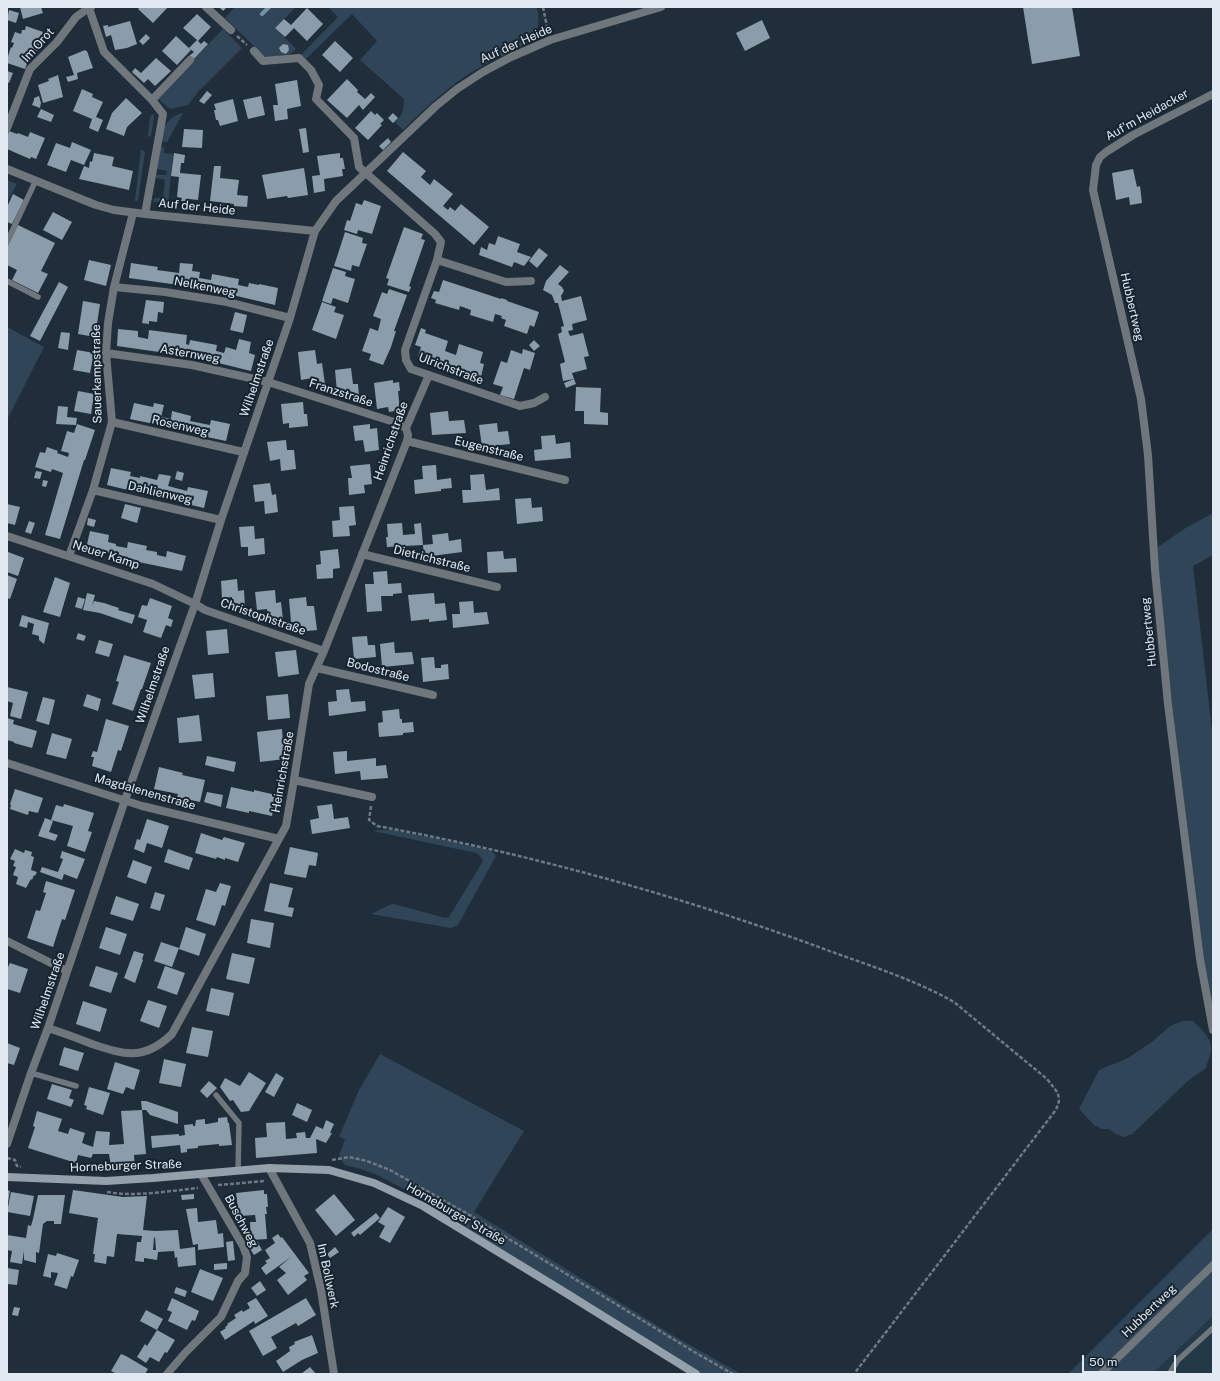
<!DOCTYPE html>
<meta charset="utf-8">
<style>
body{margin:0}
#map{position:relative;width:1220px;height:1381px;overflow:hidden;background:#1f2e3a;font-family:"Public Sans",sans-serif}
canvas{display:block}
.frame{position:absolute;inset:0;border:8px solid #e1eaf2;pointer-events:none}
.scale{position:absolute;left:1082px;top:1355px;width:94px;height:18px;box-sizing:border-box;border:2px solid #e1eaf2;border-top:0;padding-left:5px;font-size:12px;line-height:14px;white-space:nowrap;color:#e1eaf2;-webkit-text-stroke:3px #16242f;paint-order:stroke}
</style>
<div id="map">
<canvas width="1220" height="1381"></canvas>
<div class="frame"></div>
<div class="scale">50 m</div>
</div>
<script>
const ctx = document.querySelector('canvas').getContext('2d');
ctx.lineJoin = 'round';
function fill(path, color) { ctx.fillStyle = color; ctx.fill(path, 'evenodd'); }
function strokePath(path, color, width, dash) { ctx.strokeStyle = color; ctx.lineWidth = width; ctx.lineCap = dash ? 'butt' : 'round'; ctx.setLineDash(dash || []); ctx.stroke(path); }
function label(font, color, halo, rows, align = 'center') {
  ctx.font = font + ' "Public Sans",sans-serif'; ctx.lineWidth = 4; ctx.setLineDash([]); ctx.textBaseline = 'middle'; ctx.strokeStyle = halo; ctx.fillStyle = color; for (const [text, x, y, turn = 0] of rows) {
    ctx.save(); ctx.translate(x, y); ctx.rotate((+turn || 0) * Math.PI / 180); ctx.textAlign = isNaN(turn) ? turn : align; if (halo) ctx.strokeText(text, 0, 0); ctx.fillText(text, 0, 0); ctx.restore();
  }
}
const built = new Path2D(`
 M1213,1316V1374H1152Z`);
const green = new Path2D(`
 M235,7H296L275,28L296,49L290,54L270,57L264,56L225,18Z
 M328,7H537C539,18 540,31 532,40C516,51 497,58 480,67C452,83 426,107 403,130L395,122C403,115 404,109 404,99L360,60L377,41L352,14L306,59L301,55L338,17Z
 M223,29L242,48L198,92L188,105L170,109L157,98Z
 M183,113L167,142L161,141C163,127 167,117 183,113Z
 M153,114L154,117L151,136L149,137L148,136L150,116Z
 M160,147L165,148L163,153L173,154L168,205L163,204V202H154L153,200L155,198H163L165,180L156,178V175H166L167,171L157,169Z
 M141,149L145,152L138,201H135Z
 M7,180L17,184L7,202Z
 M7,327L44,347L7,420Z
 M1213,513V555L1193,566L1213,739V1014L1204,959L1172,703L1158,570V547L1184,529Z
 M378,830H394L485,849C490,851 493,851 496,856L458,925L451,928L371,914L389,905L394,904L445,918L449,917L483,861L480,856L476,853L373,831Z
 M1183,1021H1193C1202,1030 1213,1039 1211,1052C1210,1057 1207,1062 1206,1068L1189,1080L1132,1134L1124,1137L1116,1134L1109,1129H1102L1094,1125L1079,1109L1099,1070L1128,1058L1153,1041L1170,1026Z
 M380,1054L524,1131L474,1212L674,1336L741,1374H697L561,1290L429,1202L377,1175L361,1169L345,1165L339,1156L345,1139L339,1137L359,1090Z
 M1213,1229V1316L1152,1374H1068Z`);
const stream = new Path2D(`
 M262,14L269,7`);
const building = new Path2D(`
 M20,7H41L43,13L23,19Z
 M140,7H168L153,23L138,9Z
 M219,7H227L223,11Z
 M1023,7H1072L1080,56L1032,64Z
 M307,8L323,24L307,41L294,28L285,37L275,28L284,19L291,25Z
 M9,10L19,13L16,23L7,20Z
 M197,14L211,27L198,41L201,44L204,41L208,44L193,60L189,56L194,52L189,48L197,40L183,28Z
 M762,20L770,38L745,51L736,33Z
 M130,21L137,44L127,48L115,50L111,35L106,37L103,26L108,25V27Z
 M26,26L43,32L37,51L32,49L25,69L7,63V59L11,47L12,48L14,43L11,42L15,32L21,34L22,30H25Z
 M146,34L150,38L143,45L139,41Z
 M176,36L191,50L177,65L162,51Z
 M335,41L353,58L340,72L322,55Z
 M283,44L288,45L289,50L286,54L281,52L279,48Z
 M85,50L86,51H87L93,68L77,73L78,79L68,82L66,77L74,75L68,57Z
 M156,58L171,71L155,86L148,79L144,83L132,72L135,68L141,73Z
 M7,71L13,73L9,83L7,82Z
 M58,75L63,97L43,103L38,85L49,81L48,79Z
 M347,79L358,90L357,92L365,99L371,93L375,97L363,110L359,105L347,118L327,100Z
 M297,80L301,106L287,109L288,119L275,121L273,105H278L275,84Z
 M82,89L93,94L92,97L103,102L96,117L103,120L98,132L89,128L92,119L73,111Z
 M207,91L212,95L204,104L199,101Z
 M39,96L41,103L40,108L32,105L34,100V98Z
 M261,96L265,115L248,119L243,100Z
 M126,98L142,113L127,127L124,136L106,129L112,113Z
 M233,99L238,121L220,126L218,120H216L214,110H216L214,104Z
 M41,109L54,115L51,122L37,117Z
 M371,111L375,115L377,113L384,120L380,124L382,125L368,140L355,128Z
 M393,113L398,118L393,123L388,118Z
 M306,128L309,152L303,153L299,129Z
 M184,129L203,130L202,148L182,147Z
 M9,131L17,134L18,133L28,137L30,132L45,138L36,159L31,157L30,159L7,149V137Z
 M388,138L391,142L383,150L379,146Z
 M72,142L91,150L84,165L71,160L66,172L47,165L56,143L70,148Z
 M403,152L426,171L421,177L430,185L434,179L453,194L443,206L448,210L450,207L455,211L461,204L489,227L474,245L387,171Z
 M94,153L114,157L112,166L133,171L129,190L79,179L84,166L89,168L90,161L92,162Z
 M174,153L185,155L184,163H181L180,173L201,175L198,200L189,199V202L181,201L182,198L177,197L179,177L171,176Z
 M340,153V158H343L345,169H342L343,176L324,179L325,191L314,193L312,176L320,175L317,156Z
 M214,166H221L220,178L239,180L237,195L248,196L247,207L234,206V204L210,201Z
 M304,168L308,195L288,198L287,196L267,199L262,175Z
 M1133,169L1137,187L1140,186L1142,203L1130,205L1129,197L1116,200L1112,173Z
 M13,194L24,200L12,224L7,222V207Z
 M364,200L381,206L372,234L358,230L357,234L344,230L347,220L350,221L356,203L362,205Z
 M53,212L72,222L62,240L43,230Z
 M18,225L55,243L41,271L48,274L38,293L12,280L17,270L7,265V247Z
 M404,227L423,234L421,239L425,240L409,286L411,287L409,292L387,285L389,279L386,278Z
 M345,232L363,238L362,243L367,244L359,267L352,265L351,271L334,266Z
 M498,236L520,244L517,252L531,257L524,266L514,262L512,267L479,255L481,247L487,250L489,243L495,245Z
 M539,248L548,255L537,268L529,261Z
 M89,260L111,265L106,286L84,280Z
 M131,263L158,267L157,270L179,273L180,263L193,264L192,271L200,272L199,278L211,280L212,274L239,279L238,285L248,287L249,283L259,285V284L278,288L275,305L207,289L129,278Z
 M560,265L569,272L558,284L562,287L564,291L561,296L562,301L581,296L587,320L572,324L573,330L568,331L570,336L583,333L589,356L584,357L587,369L572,373L574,379L563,381L560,364L565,362L558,334L562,332L561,327L564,326L558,303H555L552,295L543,290L546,281Z
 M333,268L346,272L345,276L355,279L348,303L333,298L331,304L322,301Z
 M443,280L501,299V298L507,300V301L539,312L534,327L530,325L527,334L504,326L506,320L501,318L502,316L495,314L493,322L470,315L471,310L460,306L459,310L435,303L436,300L431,298L434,291L439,292Z
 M59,282L68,287L40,341L30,336Z
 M389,289L407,295L394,331H396L391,347L383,365L369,360L371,354L362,351L370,328L378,331L381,319L373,316L382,292L387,294Z
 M146,300L164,302L163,313L158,312L157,322L149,321V324L142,323Z
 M83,301L100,304L95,337L78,334Z
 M322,302L336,307L334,312L344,315L336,339L312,330Z
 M235,312L247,315L243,333L230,330Z
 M421,328L426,330L425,333L448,341L445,351L456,355L459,344L483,352L480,363L484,364L481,377L440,366L441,364L418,357L421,347L415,345Z
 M118,329L138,331V337L148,339L149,330L187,335L186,344L189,345L190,340L217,345L216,351L224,353L226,347L236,350L239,339L251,342L249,353L255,355L251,371L194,357L117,346Z
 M61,332L70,333L68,350L58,348Z
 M534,340L540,346L534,351L529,345Z
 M523,349L535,353L530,370L524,368L514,399L500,395L503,387L493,384L501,361L507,363L511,350L522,354Z
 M77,350L94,353L90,373L73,370Z
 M315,350L317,364L322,363L325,384L313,386L312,378L301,380L298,352Z
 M351,368L353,384H358L359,396L345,397V392H337L335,370Z
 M574,379L576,384L566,388L564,383Z
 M393,380V383L399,382L400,391H398L400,410L389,412L388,407L377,409L374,383Z
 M576,387L601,388L600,412L608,413V425L584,424V411H575Z
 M78,391L94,394L91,414L74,411Z
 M303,402L304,414H307L308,426L289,428V423L283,424L281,404Z
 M134,403L153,407L154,403L164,405L161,417L171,419L172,411L191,416L190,421L210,425L211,420L230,424L226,441L207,437L208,435L130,419Z
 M58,406L68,407L67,417L77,418L76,425L56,424Z
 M448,411L449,421L464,420L466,433L432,435L430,413Z
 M497,423L498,432L508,431L510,444L482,447L479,425Z
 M77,424L95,430L85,460H84L60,539L45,535L63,473L52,469L51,472L35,467L40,452L45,453L47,447L58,451L57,453L68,457L69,453L61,451L67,431L74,433Z
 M370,424V429L377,428L379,450L365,452L363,440L355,441L353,426Z
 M555,435L556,444L570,442L571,458L535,461L534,450L542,449L541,436Z
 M286,440L287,450H294L296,469L281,471L280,459L270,461L267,442Z
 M370,464L372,484L364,485L365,493L349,495L348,478H352L350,466Z
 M436,465L437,480L451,478L452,488L441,489V491L415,494L414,480L423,479L422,466Z
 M111,468L131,472L130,476L140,478V476L157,480L159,474L171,476L168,486L187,491L188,487L208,491L204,508L107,485Z
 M36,471L42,472L40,479L34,478Z
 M177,471L184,473L182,481L175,479Z
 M484,474L486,490L499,488L500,500L463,503L462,490H471L470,475Z
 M43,480L48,481L46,487L42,486Z
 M270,483L272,495L276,494L278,512L265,514L264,501L255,502L253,485Z
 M531,498L532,508L542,507L543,521L517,524L515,499Z
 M7,504L20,507L15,525L7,523Z
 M125,504L141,508L137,523L121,518Z
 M354,506L356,525L349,526L350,536L333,537L332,521L340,520L339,507Z
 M88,518L96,520L94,527L87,525Z
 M29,521L35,523L31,534L25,532Z
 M402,523L403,535L415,534L414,524L421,523L423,545L387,547L386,537H388L387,524Z
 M254,526L255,539L264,538L265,554L248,556V547H241L239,527Z
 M90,531L109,535L108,542L116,544V546L127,548L128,542L147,546L146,550L157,552V555L166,557L167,551L186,556L182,571L124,559L125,557L115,554L86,549Z
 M448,533L449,541L461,539L462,552L424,557L423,545L433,544L432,535Z
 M338,549L340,568L333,569V578L317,579L316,565L321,564L320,551Z
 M503,551L504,559L516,558L517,572L488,573L487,552Z
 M8,552L24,558L18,576L7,572Z
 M387,571L388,584L401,583L402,593L393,594V596H381L382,611L367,612L365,584H374L373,572Z
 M7,575L17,579L10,599L7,598Z
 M55,577L70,583L60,617L43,612Z
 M237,579L238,591L244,590L245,608H232V597L222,598L221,581Z
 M275,590L276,603L281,602L283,620L268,621L267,609L257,610L255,592Z
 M87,593L95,595L92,606L94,601L104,603L119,608L118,610L135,615L132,624L100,613L83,610Z
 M434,593L435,604L445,603L447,620L429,622V619L411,621L408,595Z
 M78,597L85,599L82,609L75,607Z
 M306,597L307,606H314L317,630L299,632L298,622H291L289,599Z
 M150,598L172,606L168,618L173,620L171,627L166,625L161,638L143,632L147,620L138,617L142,605L147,606Z
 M473,601L474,613L487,612L489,624L453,628L452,614H460L459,602Z
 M22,615L49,623L44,644L39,640V636L32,634L34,624L28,622L27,628L19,626Z
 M227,629L229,653L208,655L206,631Z
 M78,633L86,636L84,641L76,639Z
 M367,636L368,645H375L376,657L354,659L352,637Z
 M99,640L113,644L109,657L95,653Z
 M394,642L395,653L412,652L414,664L382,667L380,644Z
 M296,650L299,674L278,677L275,652Z
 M124,655L151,663L142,689H141L133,711L112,704L119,682L116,681Z
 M434,657L435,668H441V665L448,664L449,679L423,682L421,658Z
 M213,673L215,697L195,699L192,675Z
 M7,687L28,692L21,719L10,716L13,703L7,701Z
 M349,689L351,702L365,701L366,711L329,716L328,702L337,701L336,690Z
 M87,694L101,699L98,711L83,706Z
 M288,694L290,718L268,720L266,696Z
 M43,697L55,700L49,725L36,721Z
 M399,709L400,719H402V723L413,722L414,732L403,733V735L379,737L378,723L383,722L382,711Z
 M199,715L202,741L179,743L177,718Z
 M7,718L14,720L13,724L37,731L32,748L14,743V742L7,740Z
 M106,719L129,726L121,751L118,750L111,772L92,766L94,757H91L93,751L97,752Z
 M282,729L283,743L285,742V759L260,762L257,732Z
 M52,733L72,739L66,759L46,754Z
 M347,751V761L376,758V766L386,765L388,778L361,780L360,771L335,774L333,752Z
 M207,756L236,762L234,772L205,765Z
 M159,767L183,773L182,775L205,780L200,802L177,797L178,794L154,789Z
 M231,787L254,792V790L276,795L272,816L249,811V813L226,808Z
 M15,789L43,798L38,813L29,811L28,815L10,809L11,805L10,804Z
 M207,792L223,795L221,807L204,802Z
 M64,804L94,813L88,831L92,832L85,852L67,846L73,826L51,820L56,805L63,807Z
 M332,804L334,819L348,817L350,828L312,834L310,820L319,818L317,806Z
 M45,818L53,821L49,832L58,835L55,841L38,836Z
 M147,819L169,826L162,848L147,843L144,853L134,849L137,839L140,840Z
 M201,833L222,840L224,837L245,843L238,862L225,858V860L217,857L216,859L195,853Z
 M290,847L318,853L316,866L309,865L306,878L284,874Z
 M15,849L24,853L25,850L32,852L31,856L34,857L31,870L37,872L35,876L34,875L32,880L31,879L26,888L16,884L18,877L13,875L16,867L13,866L15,861L10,859Z
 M168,849L193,858L189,870L164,862Z
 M62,851L85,859L77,879L64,874L62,880L40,872L42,867L58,872L63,859L60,858Z
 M133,860L152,867L146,884L127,877Z
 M46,881L75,890L65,920L62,919L53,947L27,938L36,910L40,911L46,893L43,892Z
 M220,883L231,886L225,906L222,905L215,926L196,920L206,889L216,892Z
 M270,883L293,888L288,907L294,908L292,917L264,911Z
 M155,892L165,895L160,911L150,908Z
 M116,896L139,904L133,921L110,914Z
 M251,919L274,923L270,948L247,943Z
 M106,927L127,934L120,955L99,948Z
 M186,927L206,934L199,956L179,949Z
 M161,942L179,948L172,967L154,961Z
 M134,951L144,954L142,959L143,960L135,983L124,978Z
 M232,953L255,958L249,984L226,979Z
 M10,963L28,969L20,993L7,989V969Z
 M96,966L118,973L111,993L89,986Z
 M165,966L185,973L177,995L157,988Z
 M211,988L234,993L229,1016L206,1011Z
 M148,1000L167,1006L159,1028L140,1021Z
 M83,1001L107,1009L100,1032L76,1024Z
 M192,1027L213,1031L208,1057L186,1053Z
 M7,1043L20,1048L14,1065L7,1063Z
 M64,1047L84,1053L78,1071L59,1065Z
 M164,1059L186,1064L181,1087L159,1083Z
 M115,1062L140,1070L134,1090L126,1087L123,1094L107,1089Z
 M249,1072L266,1083L249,1111L241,1112L233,1100L230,1101L220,1087L225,1078L240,1086Z
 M276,1073L284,1078L274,1097L265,1092Z
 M209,1081L217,1088L207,1098L200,1091Z
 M52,1084L72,1090L69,1098L74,1100L71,1107L47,1099Z
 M89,1087L110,1093L103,1115L86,1109L87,1106L84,1105Z
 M141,1101H146L178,1112V1124L150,1115L146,1110H142Z
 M297,1103L312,1110L307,1122L292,1115Z
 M142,1110L146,1154L134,1155L135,1170L112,1172L109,1154H93L91,1158L78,1155L76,1163L28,1148L35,1127L33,1126L37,1111L62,1119L58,1131L68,1134L70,1128L85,1133L82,1143L93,1147L96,1131L110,1132L109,1145L124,1144L121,1111Z
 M227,1117L228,1123H229L232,1145L219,1146V1144L198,1146V1148L187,1149V1152L181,1153L180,1145L152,1148L151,1136L179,1134V1136L185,1135L184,1125L193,1124V1126H195L196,1120L205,1119V1124H207L218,1122V1118Z
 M326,1120L334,1124L330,1133H332L326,1143L316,1139L317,1153L256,1158L255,1138L267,1137L266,1123L285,1122L286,1139L297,1138L296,1133L305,1132L306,1138H310L316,1126L323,1129Z
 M7,1190L10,1191L8,1203H7Z
 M73,1190L123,1197L147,1196L143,1230L155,1231L178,1230L180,1249L195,1247L196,1265L178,1267L177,1257L175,1258L174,1251L158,1252L157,1260L144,1258V1262L135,1261L137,1242H141L142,1236L117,1234L114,1257L107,1256L106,1264L94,1262L95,1254H93L98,1218L69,1213ZM155,1237L156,1250H153L154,1238Z
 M264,1190V1194H267L268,1207H266L267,1214H265L267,1239L251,1240L250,1222H256L255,1215L239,1216L236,1193Z
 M11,1192L34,1196L30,1216L7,1212Z
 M194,1194V1199L182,1200L181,1195Z
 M334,1194L355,1220L336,1236L315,1210Z
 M38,1195H65L61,1224H54V1221H47L43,1224L39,1253L36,1252V1263L24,1260V1251L22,1264L10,1262L12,1251L7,1250V1235L26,1238L28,1225L31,1226L33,1219Z
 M388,1207L405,1217L390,1243L379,1237L385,1226L378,1222Z
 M197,1208L198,1222L216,1220L218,1234L223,1233L224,1247L198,1250V1244L193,1245L186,1209Z
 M376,1213L380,1218L360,1235L358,1233L354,1237L351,1233Z
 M278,1234L281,1238L282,1237L309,1273L304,1276L307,1280L288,1295L277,1280L286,1273L279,1267L291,1257L266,1275L261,1268L267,1263L265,1261L270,1258L265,1250L275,1243L272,1238Z
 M233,1241L235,1260L228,1261L226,1242Z
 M257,1241L262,1250L254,1255L249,1247Z
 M335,1247L339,1252L330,1258L327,1254Z
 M57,1253L79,1260L73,1277L71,1276L67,1289L54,1285L58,1273L51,1272V1278L43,1276L48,1254L56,1256Z
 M227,1263V1269L214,1270V1264Z
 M7,1268L19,1270L17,1285L7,1284Z
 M200,1269L223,1278L213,1301L191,1292Z
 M260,1281L266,1290L257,1296L251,1288Z
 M176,1287L187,1291L185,1297L174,1293Z
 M172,1298L199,1311L195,1321L192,1320L187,1330L168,1321L172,1312L167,1310Z
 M256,1298L268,1316L255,1324L254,1321L225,1340L220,1332L226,1328L225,1327L228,1325L227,1324L236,1318L234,1315L242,1310L243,1312L250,1308L247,1303Z
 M306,1298L316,1315L298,1326L296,1323L271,1337L277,1348L263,1356L249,1331Z
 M14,1307L20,1308L18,1316L12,1315Z
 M146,1310L163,1319L157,1330L140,1321Z
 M157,1330L175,1340L167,1353L165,1352L159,1362L150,1357L146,1363L137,1357L145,1344L147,1346Z
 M312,1335L318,1353L302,1360L283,1372L276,1361L290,1351L289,1347L295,1344L294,1342Z
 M121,1354L126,1356L148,1369L145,1374H117L111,1371Z
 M310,1367L316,1374H301Z`);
const path = new Path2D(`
 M543,7L548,32
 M237,36L247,45
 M371,806L369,820L377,826C526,853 673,894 816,946C861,963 912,978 954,1002L1047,1079C1056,1091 1064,1096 1055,1111L854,1374
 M7,1158L15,1160L17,1166L21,1167
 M332,1160L349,1157L367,1161L390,1170L473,1217L696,1353L733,1374
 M218,1185L265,1181
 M107,1192C136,1197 168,1191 198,1188`);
const lane = new Path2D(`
 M7,242L36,180
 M7,281L38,297
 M31,1073L76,1086
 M216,1095L239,1123L238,1171
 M1169,1374L1178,1360L1213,1328`);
const street = new Path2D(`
 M91,7L89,8L104,52L152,100L163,114L145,214
 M206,7L231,30
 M254,51L263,61L299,58L311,70L319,85L316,99L354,138L359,167L435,234L441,242L437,260L405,350L406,360L411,369L520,406L534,403L545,397
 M1213,94L1133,135L1106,152L1100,157L1096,165L1093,190L1141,399L1148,455L1155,570L1168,704L1200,959L1213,1030
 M152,100L190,60
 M7,128L30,69L57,42L76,17L89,8
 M7,169L96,205L114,210L145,214L315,231
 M437,260L506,282L531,281
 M114,287L165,292L227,302L290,318
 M106,353L192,365L268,382L394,422L406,428
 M112,422L243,452
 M407,441L565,480
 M93,490L221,520
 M7,536L153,584L195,604L205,610L324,651
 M362,554L497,587
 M69,556L93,490L112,422L106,353L108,323L114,287L133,213
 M317,668L433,695
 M7,763L142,806L279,839
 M294,780L372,797
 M7,941L67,971
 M48,1028C63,1033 77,1038 92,1044C125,1055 144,1061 172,1034L286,826L294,780L309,684L324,651L407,441L408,435L406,428L429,375
 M7,1144L31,1073L48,1028L125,800L195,604L221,520L290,318L315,231L336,201L436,106L457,89L483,72L511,57L550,40L661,7
 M269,1168L310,1243L321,1290L334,1374
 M167,1374L185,1353L221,1317L238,1281L245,1273L247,1257L243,1246L201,1174
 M1101,1374L1213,1265`);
const secondary = new Path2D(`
 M7,1177L106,1181L153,1178L269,1168L329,1170L374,1183L423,1206L561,1290L696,1374`);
const streetNames = [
 ["Auf der Heide",516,44,-24],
 ["Im Orot",38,45,-48],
 ["Auf'm Heidacker",1147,115,-29],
 ["Auf der Heide",197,207,6],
 ["Nelkenweg",205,287,11],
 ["Hubbertweg",1132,307,77],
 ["Asternweg",190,354,10],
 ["Ulrichstraße",451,369,21],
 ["Sauerkampstraße",97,374,-91],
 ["Wilhelmstraße",257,378,-71],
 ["Franzstraße",341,393,18],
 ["Rosenweg",180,426,13],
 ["Heinrichstraße",391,441,-71],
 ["Eugenstraße",489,449,14],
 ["Dahlienweg",160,493,13],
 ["Neuer Kamp",106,555,18],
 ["Dietrichstraße",432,559,14],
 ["Christophstraße",263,617,19],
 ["Hubbertweg",1149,632,-96],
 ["Bodostraße",378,670,14],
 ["Wilhelmstraße",153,685,-71],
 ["Heinrichstraße",283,772,-80],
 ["Magdalenenstraße",145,792,16],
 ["Wilhelmstraße",48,991,-71],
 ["Horneburger Straße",126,1166,-2],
 ["Horneburger Straße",456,1214,30],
 ["Buschweg",241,1221,62],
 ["Im Bollwerk",328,1276,78],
 ["Hubbertweg",1149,1311,-44]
];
fill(built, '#243948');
fill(green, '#304658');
strokePath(stream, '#7490a6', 4);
fill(building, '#8b9cab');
strokePath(path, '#6d7984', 2.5, [4, 2]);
strokePath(lane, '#6f767c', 5.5);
strokePath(street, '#6f767c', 8);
strokePath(secondary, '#94a0aa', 8);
label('12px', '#e1eaf2', '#16242f', streetNames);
</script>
